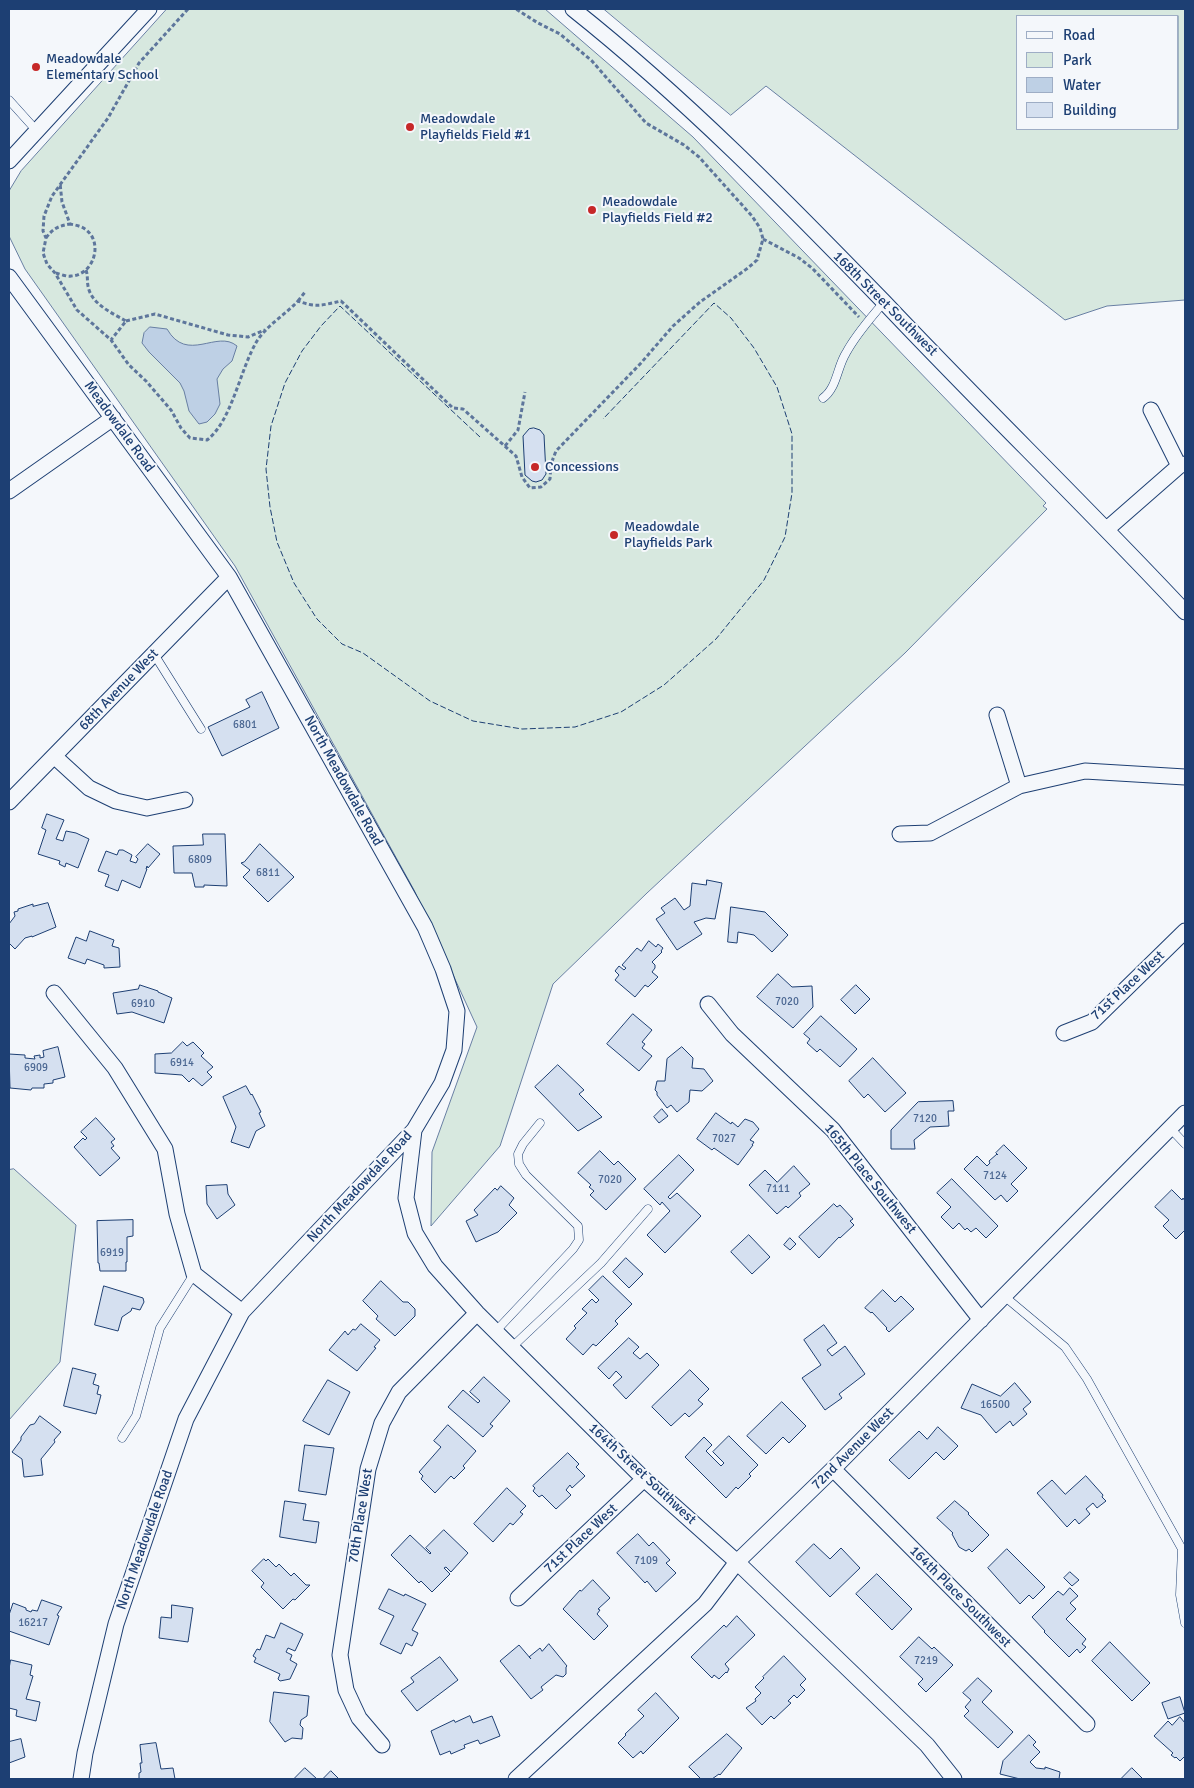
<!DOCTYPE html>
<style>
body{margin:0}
#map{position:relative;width:1194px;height:1788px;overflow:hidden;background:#f4f7fb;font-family:Signika,sans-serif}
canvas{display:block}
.frame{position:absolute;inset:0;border:10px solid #1d3f73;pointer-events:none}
.legend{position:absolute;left:1016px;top:15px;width:162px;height:115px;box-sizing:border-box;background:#f4f7fb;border:1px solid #9eadc5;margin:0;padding:6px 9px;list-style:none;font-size:15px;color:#1d3f73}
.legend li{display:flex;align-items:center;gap:10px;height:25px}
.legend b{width:25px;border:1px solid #9eadc5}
</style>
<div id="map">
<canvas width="1194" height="1788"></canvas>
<div class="frame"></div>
<ul class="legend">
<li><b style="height:6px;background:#f4f7fb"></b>Road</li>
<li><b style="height:14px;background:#d7e8df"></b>Park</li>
<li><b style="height:14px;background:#bed0e5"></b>Water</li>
<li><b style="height:14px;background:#d5e0f0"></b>Building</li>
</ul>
</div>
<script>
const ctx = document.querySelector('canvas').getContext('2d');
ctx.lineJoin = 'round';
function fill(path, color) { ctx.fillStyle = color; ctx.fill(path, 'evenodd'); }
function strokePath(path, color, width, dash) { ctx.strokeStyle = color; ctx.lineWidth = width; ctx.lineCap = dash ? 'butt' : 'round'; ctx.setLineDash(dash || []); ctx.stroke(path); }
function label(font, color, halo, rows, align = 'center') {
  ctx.font = font + ' Signika,sans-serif'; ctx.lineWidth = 4; ctx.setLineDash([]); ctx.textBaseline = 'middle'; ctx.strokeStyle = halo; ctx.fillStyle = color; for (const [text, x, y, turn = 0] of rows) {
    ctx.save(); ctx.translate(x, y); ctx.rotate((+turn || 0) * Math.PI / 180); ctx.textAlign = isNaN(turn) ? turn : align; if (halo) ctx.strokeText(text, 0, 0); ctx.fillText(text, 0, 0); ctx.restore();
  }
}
const green = new Path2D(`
 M167,9H545L693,137L1046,503L1043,506L1047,509L905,653L647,893L553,984L500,1146L431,1226L432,1152L477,1027L414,890L235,566L25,269L9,236V191L21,171Z
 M604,9H1185V300L1107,306L1065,320L766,86L731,115ZM1178,16V129H1018V16Z
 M14,1169L76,1225L60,1362L9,1420V1170Z`);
const water = new Path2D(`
 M150,327L167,329C187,364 217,329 237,346L232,361L223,369L217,379L220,404L215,414L207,422L199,424L189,411L184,391L180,383L149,352L142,343L144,333Z`);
const building = new Path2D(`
 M534,428L540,430L544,435L546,474L542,480L536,482L532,481L525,475L523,436L529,429Z
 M262,692L279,728L222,756L208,727L250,707L246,700Z
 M47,814L64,820L56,839L63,841L66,831L76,833L89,839L78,868L66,863L65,867L59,864L60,861L38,854L46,830L42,828Z
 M203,834H225L227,886L204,885V887H195L192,873H174L173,846L203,845Z
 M148,844L160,854L148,868L147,866L146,869H147L140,888L122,880L118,891L105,886L109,875L98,871L106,851L117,855L119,850H123L132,855L130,861L136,863L138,859L136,857Z
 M260,844L294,877L268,902L243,877L250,870L241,863L244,862Z
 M707,880L722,883L715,919L706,918L694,922L702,934L677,950L656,919L665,913L661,908L675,898L684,910L690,906L692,883L706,885Z
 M48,903L56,927L32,937V936L25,938L15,949L9,943V924L15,916L14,912L18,911V909L33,904V906Z
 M731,907L765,912L788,935L772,952L754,935L738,932L737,943L728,942Z
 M90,931L114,940L112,946L119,948L120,967L104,968V965L87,959L85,964L68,958L76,937L86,941Z
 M649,941L656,947L658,944L663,948L661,951L662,952L652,962L655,965V968L652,972L658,977L648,987L645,985L635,997L615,980L619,975L615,971L619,966L624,970L626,968L622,965L637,948L641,951Z
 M778,974L792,987L812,986L813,1007L793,1028L757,997Z
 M140,985L158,991V992L172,998L164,1023L132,1012L117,1014L113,993L138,989Z
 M856,985L870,999L855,1014L841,1000Z
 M633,1014L652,1030L642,1042L645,1044L642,1048L652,1056L639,1071L607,1044Z
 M821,1016L857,1049L840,1067L820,1049L817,1052L807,1043L810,1039L804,1034Z
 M183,1042L187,1046L193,1042L204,1053L201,1056L213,1067L207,1072L212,1077L202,1086L193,1078L189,1082L182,1075L155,1073V1054L171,1053Z
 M58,1047L65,1077L53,1080V1083L44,1084V1088H32L31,1090L10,1088L9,1054L25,1055V1058L35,1059L34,1056L40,1055V1058L44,1057L43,1051Z
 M682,1047L693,1058L692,1068L704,1069L713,1081L702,1091L690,1090L689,1102L677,1112L671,1105L667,1108L657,1095V1092L655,1090L657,1081H665L667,1059Z
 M873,1058L906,1093L885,1112L868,1094L864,1098L849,1081Z
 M558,1065L584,1090L579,1094L602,1117L578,1131L535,1087Z
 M246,1086L251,1095L252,1094L261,1112L259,1113L265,1126L256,1131L249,1148L231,1142L236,1127L223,1097Z
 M953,1101L954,1111H948L949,1126L930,1127L914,1140L915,1149H891V1130L918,1102Z
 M662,1109L668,1116L659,1123L654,1117Z
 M716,1113L731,1124L732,1122L738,1127L745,1119L753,1122L759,1129L750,1140L754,1142L752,1145H753L738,1165L714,1148L712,1150L697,1139Z
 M96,1118L115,1139L111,1142L114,1146L111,1148L120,1158L100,1176L74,1147L83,1138L85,1140L87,1138L81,1132Z
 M1004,1145L1027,1168L1011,1184L1018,1191L1007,1202L1001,1195L995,1200L964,1169L977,1156L987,1166L990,1163L989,1161L997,1154L998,1155L996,1153Z
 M600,1151L614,1165L618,1161L636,1179L606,1210L590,1195L594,1191L589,1187L591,1185L578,1173Z
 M679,1155L694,1170L668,1197L670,1199L677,1193L701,1216L665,1253L647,1235L670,1211L662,1202L660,1205L644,1189Z
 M794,1166L810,1184L799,1193L801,1196L788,1208L786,1206L777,1214L749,1185L765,1170L777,1182Z
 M952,1179L998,1226L986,1238L976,1228L971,1232L967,1228L965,1230L959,1223L953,1229L941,1217L951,1207L937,1193Z
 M227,1185L228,1194L235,1205L217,1219L207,1204L206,1186Z
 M501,1186L514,1198L509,1205L517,1213L498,1232L476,1242L466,1221L478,1215L474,1210L495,1188L497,1190Z
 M1172,1190L1182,1200L1183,1198L1185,1201V1230L1176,1239L1163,1226L1169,1220L1155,1207Z
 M834,1204L837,1207L840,1205L853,1219L850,1221L854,1225L840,1238L839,1237L819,1258L799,1237Z
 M133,1220V1236L127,1237V1262H126V1271H100L99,1263H98L97,1221Z
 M749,1235L770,1257L752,1274L731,1252Z
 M790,1238L796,1244L790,1250L784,1245Z
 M626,1258L643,1274L629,1288L613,1272Z
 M603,1276L632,1304L615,1321L618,1324L596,1346L593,1344L583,1355L566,1339L576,1328L574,1326L587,1313L582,1309L592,1299L596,1303L599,1300L589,1290Z
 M381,1281L403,1302H408L415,1309V1316L395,1336L376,1319L378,1316L363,1301Z
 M104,1286L143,1298L144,1302L140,1310L132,1308L131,1311L122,1317L118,1331L95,1325Z
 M883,1290L895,1302L901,1296L914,1309L889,1332L886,1329L887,1328L872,1312L871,1313L865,1308Z
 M361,1324L380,1340L374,1347L376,1348L357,1371L329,1350L345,1331L348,1335L353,1329L355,1330Z
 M824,1325L837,1343L827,1350L832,1356L845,1346L865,1374L839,1394L842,1398L825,1410L802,1378L821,1365L804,1340Z
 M629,1338L639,1347L633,1353L640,1359L647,1353L659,1365L626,1399L613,1385L622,1377L616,1371L609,1379L598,1368Z
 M73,1368L96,1374L93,1384L99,1386L97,1394L101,1395L96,1414L64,1406Z
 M690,1370L709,1389L698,1400L703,1404L689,1417L685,1413L671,1426L652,1407Z
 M484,1377L510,1401L490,1424L493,1426L483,1437L448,1407L463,1390L478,1403L480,1401L470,1392Z
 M328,1380L350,1392L329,1435L303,1421Z
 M1015,1383L1031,1402L1023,1409L1027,1414L1013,1426L1010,1421L996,1433L981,1415L961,1408L972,1384L1000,1396Z
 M782,1402L806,1426L789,1443L783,1437L766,1454L747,1436Z
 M40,1416L61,1432L54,1440L55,1442L41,1459L43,1475L24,1477L22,1459L12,1452L21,1440V1437L30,1425L34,1424Z
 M448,1425L476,1451L463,1466L465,1468L454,1479L451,1476L435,1493L421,1479L423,1476L419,1472L441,1447L434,1441Z
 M938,1427L958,1446L944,1460L936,1452L909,1479L889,1460L919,1431L927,1439Z
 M729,1436L758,1465L749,1474L751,1476L738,1489L736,1487L726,1498L685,1457L704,1437L712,1445L706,1451L721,1466L724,1463L713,1452Z
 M305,1445L334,1448L326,1495L299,1491Z
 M568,1453L579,1464L576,1467L585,1476L572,1488L570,1485L566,1490L571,1495L556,1509L542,1495L539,1497L533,1491L535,1488L533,1486Z
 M1086,1476L1103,1495L1102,1497L1106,1501L1097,1508L1093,1503L1086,1509L1090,1514L1079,1524L1075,1519L1067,1527L1037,1493L1052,1480L1065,1494Z
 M507,1488L526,1506L520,1512L523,1514L513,1525L510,1523L493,1542L474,1524Z
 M285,1501L306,1504L303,1520L319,1522L316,1543L280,1537Z
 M955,1501L969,1513L968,1514L989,1535L972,1552L969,1549L966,1551L959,1547L952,1534L953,1533L937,1518Z
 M444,1530L468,1553L451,1572L446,1567L444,1568L450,1574L432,1592L421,1581L419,1583L391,1555L410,1535L430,1554L431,1553L426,1548Z
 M638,1534L649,1546L653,1542L670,1560L666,1563L676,1573L656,1592L647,1581L645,1583L617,1553Z
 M814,1544L830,1559L841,1548L860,1568L830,1597L796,1562Z
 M1007,1549L1045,1587L1033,1599L1029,1595L1020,1604L988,1568Z
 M264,1559L266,1561L268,1559L276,1567L279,1564L291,1576L294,1573L306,1585H310L295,1600L293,1599L283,1609L261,1587L264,1583L252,1571Z
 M1070,1572L1079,1580L1072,1586L1064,1578Z
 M877,1574L912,1609L892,1630L856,1594Z
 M593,1580L610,1598L598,1609L600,1610L597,1614L608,1626L594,1640L563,1609L580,1590L581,1591Z
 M1070,1588L1078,1596L1070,1603L1076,1609L1066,1619L1086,1639L1082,1644L1086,1647L1080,1653L1077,1649L1069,1657L1044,1632L1045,1631L1032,1617L1058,1591L1063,1595Z
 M389,1589L404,1596L405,1594L426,1604L412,1630L418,1633L412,1646L406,1643L401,1654L380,1644L394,1616L379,1609Z
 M42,1600L62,1607L57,1615L59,1616L49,1645L9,1631V1615L13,1603L26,1608V1610L31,1612L32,1610L37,1611Z
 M172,1605L193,1608L188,1642L159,1638L161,1617L171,1618Z
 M737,1616L755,1635L725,1664L729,1669L727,1673L726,1672L719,1679L714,1675L712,1678L691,1657L724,1625L726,1627Z
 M281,1623L303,1634L295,1651L288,1648L286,1652L292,1655L290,1660L297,1664L290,1679L280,1681L278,1679L280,1674L254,1662L256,1658L253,1656L257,1649L260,1650L266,1635L274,1638Z
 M919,1637L932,1649L934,1647L953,1665L926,1692L918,1684L923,1679L900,1657Z
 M1110,1642L1150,1683L1132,1701L1092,1661Z
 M549,1644L567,1666L566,1667V1674L563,1677L556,1675L541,1687L543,1690L531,1699L500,1661L519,1645L531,1659L529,1657L540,1648L542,1651Z
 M784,1656L806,1679L800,1685L805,1690L797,1698L794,1695L788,1701L791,1703L774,1719L771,1716L762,1725L746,1708L756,1701L755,1699L761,1693L755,1687L764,1678L763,1677Z
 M440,1657L458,1680L417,1711L401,1691L414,1682L411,1678Z
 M11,1660L32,1665L30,1675L33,1676L26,1699L40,1702L36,1721L16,1716L17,1710L9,1708V1669Z
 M978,1678L992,1691L982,1702L1013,1732L998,1748L964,1716L969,1711L965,1707L971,1700L963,1693Z
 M274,1692L309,1696L307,1716L301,1720L300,1725L303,1728L302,1739L292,1738L285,1742L270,1722Z
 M656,1693L679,1718L643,1754L641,1751L633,1758L618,1743L626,1735L625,1734L644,1716L638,1710Z
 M1180,1697L1185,1713L1168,1719L1162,1703Z
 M470,1716L473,1723L492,1716L500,1736L480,1744L478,1740L464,1745L465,1748L451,1754L450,1751L440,1755L431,1731L454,1720L455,1722Z
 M1180,1717L1185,1723V1756L1180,1761L1176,1757L1175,1758L1171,1755L1173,1753L1154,1736L1168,1721L1172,1725Z
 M727,1734L742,1748L720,1775L719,1774L712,1779H701L689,1767Z
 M1029,1735L1036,1742L1033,1745L1040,1752L1030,1762L1036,1768L1045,1769V1767L1060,1772L1059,1779H1020L1000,1774L1003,1761Z
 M21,1739L25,1757L9,1763V1742Z
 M156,1743L161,1769L173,1768L175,1779H139V1773L141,1772L140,1763H142L140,1745Z
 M305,1768L317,1779H294Z
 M1132,1768L1143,1779H1121Z
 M331,1771L339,1779H323Z`);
const path = new Path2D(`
 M188,9L139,63L108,118L52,196L44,216L43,231L46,238L43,253L47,264L55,273L77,310L111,340L129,365L146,381L171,410L181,428L190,438L207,440C232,421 240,369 257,341C267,325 285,315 298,301C316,308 323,305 341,301L453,408L463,409L516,456L522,477L530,488L541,487L550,479L551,464L556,451L641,363L673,326L700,302L748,268L757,260L763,239L760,228L752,216L699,157L684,145L646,123L592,61L560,34L538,23L516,9
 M46,238C53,228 59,226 70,224L62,202L60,183
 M763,239L799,258L812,268L859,317
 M86,270C88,276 87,281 88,286C91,304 112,313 126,321L111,340
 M56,273C60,274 67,277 71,276C94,275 104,242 85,229C81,226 75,225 70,224
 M298,301L305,292
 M126,321L155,314L228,335L248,337L265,330
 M505,446L518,430L525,392`);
const service = new Path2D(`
 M9,100L36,130
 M823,398C837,388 837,367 846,353C856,334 870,319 884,302
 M154,654L201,729
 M1170,1128L1185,1144
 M1004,1296L1065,1347L1087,1379L1182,1549L1180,1595L1185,1623
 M495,1332L573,1249L579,1240L578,1226L526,1175L519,1164L518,1154L523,1144L540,1123
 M511,1348L601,1263L648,1209
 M122,1438L136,1416L160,1328L194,1274`);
const minor = new Path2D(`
 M573,9C685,98 785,200 884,302C983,407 1087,507 1185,612
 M9,161L149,9
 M9,277L229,577L425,927L443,969L457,1011L454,1050L442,1083L414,1130L242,1312L186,1419L116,1624L85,1753L81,1779
 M1151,410L1179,466
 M9,491L113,418
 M1107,529L1179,466L1185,464
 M997,715L1019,786
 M54,756L89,788L116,801L147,808L185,800
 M9,802L229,577
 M900,834L930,833L1019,786L1085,771L1185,777
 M54,993L115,1068L165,1149L177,1214L194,1274L242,1312
 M708,1004L732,1034L833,1130L981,1320
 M1064,1033L1092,1022L1185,931
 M414,1130L406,1198L415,1233L435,1266L477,1313L644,1479L737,1562L927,1745L954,1779
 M833,1469L1087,1724
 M518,1598L644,1479
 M382,1745L359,1718L346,1690L340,1655L368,1469L382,1423L399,1392L477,1313
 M516,1779L705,1604L737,1562L833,1469L1185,1113`);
const fence = new Path2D(`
 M480,437L340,306L321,326L302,351L285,383L271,426L266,469L270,507L277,542L294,583L317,619L342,644L363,653L430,701L473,721L522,729L575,727L621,712L664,685L716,639L764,580L785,537L792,493V434L777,387L754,348L731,318L714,303L603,419`);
const markers = [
 [36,67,5,"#c62828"],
 [410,127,5,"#c62828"],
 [592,210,5,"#c62828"],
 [535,467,5,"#c62828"],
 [614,535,5,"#c62828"]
];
const numberNames = [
 ["6801",245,725],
 ["6809",200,860],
 ["6811",268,873],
 ["7020",787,1002],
 ["6910",143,1004],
 ["6914",182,1063],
 ["6909",36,1068],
 ["7120",925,1119],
 ["7027",724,1139],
 ["7124",995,1176],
 ["7020",610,1180],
 ["7111",778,1189],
 ["6919",112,1253],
 ["16500",995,1405],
 ["7109",646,1561],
 ["16217",33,1623],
 ["7219",926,1661]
];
const poiNames = [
 ["Meadowdale",46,59],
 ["Elementary School",46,75],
 ["Meadowdale",420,119],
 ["Playfields Field #1",420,135],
 ["Meadowdale",602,202],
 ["Playfields Field #2",602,218],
 ["Concessions",545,467],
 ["Meadowdale",624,527],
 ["Playfields Park",624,543]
];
const streetNames = [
 ["168th Street Southwest",885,304,45],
 ["Meadowdale Road",119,427,54],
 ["68th Avenue West",119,690,-46],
 ["North Meadowdale Road",343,781,61],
 ["71st Place West",1128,986,-43],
 ["165th Place Southwest",870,1179,51],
 ["North Meadowdale Road",360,1187,-47],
 ["72nd Avenue West",853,1449,-45],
 ["164th Street Southwest",642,1474,43],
 ["70th Place West",361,1516,-81],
 ["71st Place West",581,1539,-43],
 ["North Meadowdale Road",145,1540,-71],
 ["164th Place Southwest",960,1597,45]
];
fill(green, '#d7e8df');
strokePath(green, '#687fa3', 1);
fill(water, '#bed0e5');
strokePath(water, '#687fa3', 1);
fill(building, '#d5e0f0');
strokePath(building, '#1d3f73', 1);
strokePath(service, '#1d3f73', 9);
strokePath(minor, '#1d3f73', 17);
strokePath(path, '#5e769c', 3, [4, 2.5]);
strokePath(service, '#f4f7fb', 8);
strokePath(minor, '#f4f7fb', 15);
strokePath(fence, '#1d3f73', 1, [6, 2.5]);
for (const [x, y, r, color] of markers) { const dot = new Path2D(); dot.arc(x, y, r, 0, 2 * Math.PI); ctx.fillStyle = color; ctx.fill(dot); strokePath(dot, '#f4f7fb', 2); }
label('11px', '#4b6792', null, numberNames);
label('14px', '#1d3f73', '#f4f7fb', poiNames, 'left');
label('14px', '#1d3f73', '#f4f7fb', streetNames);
</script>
